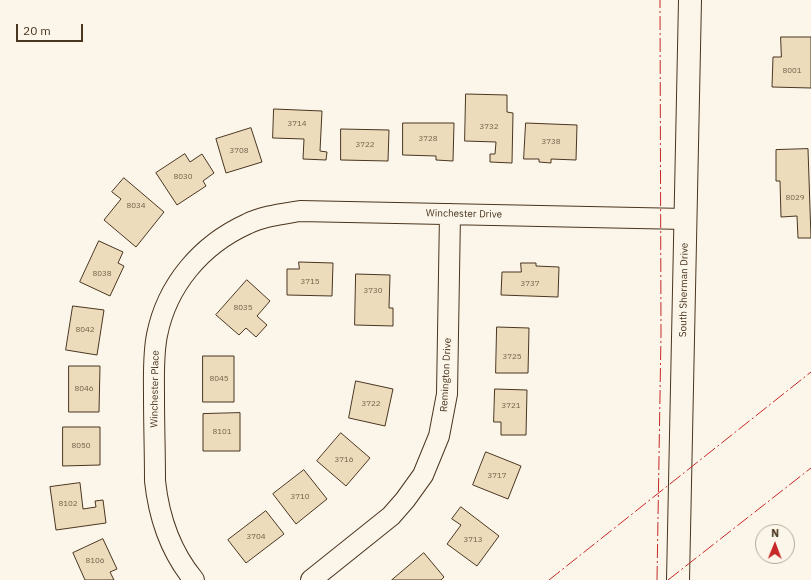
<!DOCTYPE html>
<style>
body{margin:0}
#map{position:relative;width:811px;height:580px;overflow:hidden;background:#fbf6e9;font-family:"IBM Plex Sans",sans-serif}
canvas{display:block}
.north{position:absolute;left:755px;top:524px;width:40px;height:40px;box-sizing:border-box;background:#fbf6e9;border:1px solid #b4a999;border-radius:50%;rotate:1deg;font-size:11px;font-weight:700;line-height:16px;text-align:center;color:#4a3520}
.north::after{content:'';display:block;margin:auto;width:14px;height:18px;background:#c62828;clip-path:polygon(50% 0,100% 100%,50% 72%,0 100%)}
.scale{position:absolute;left:16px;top:24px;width:67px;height:18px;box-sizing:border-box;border:2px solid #4a3520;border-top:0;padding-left:5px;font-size:12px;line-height:14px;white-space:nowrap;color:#4a3520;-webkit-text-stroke:3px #fbf6e9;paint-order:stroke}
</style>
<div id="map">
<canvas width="811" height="580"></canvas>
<div class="north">N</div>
<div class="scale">20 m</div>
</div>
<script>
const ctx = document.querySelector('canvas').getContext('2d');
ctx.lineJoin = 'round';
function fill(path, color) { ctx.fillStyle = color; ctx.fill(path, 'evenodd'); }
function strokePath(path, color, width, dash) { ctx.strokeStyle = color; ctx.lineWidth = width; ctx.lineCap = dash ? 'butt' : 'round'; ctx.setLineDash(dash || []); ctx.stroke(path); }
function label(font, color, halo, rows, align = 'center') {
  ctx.font = font + ' "IBM Plex Sans",sans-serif'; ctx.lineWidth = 3; ctx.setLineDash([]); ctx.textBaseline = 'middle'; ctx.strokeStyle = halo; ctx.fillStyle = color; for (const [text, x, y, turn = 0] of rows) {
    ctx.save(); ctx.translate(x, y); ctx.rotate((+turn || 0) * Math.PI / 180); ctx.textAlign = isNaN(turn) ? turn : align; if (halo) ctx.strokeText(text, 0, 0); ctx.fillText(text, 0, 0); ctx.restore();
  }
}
const building = new Path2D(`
 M781,37H811V88L772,87L773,57H781Z
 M466,94L507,95V112L513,113L512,163L490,162V154H495L496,142L465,141Z
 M274,109L322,111L320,151L327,152L326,160L303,159L304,139L273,138Z
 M403,123H454L453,161L436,160V156L403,155Z
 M526,123L577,125L576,160L551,159V163L539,162V159H524Z
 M251,128L262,162L226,173L216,139Z
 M341,129L389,130L388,161L341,160Z
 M808,149L811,238H798L797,216L781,217L780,181H776V150Z
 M185,154L190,162L202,154L214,173L203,181L206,186L177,205L156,173Z
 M124,178L164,212L136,247L104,220L121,199L112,192Z
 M99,241L123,252L118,263L124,266L110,296L80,282Z
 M299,262L333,263L332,296L287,295V269H299Z
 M521,263H536V266L559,267L558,297L501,295L502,272H521Z
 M356,274L390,275L389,308H393V326L355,325Z
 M247,280L270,301L257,316L267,325L256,337L246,328L239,335L216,315Z
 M73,306L104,310L97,355L66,350Z
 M497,327L529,328L528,373H496Z
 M203,356H234V402H203Z
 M69,366H100L99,412H69Z
 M356,381L393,389L385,426L349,418Z
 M495,389L527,390L526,435H501V422H494Z
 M240,413V451H203V414Z
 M63,427H100V465L63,466Z
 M341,433L370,458L346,486L317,461Z
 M486,452L521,466L508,499L473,485Z
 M304,470L327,499L296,524L273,494Z
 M80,483L83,509L96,507L95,501L103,500L106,523L56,530L50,487Z
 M461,507L499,536L477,566L447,544L461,525L452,519Z
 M266,511L284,534L246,563L228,540Z
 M103,539L117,569L110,572L114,580H85L73,553Z
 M424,553L444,577L441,580H392Z`);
const minor = new Path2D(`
 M194,580C170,551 159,518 155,481C155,453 154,424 154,396C154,376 153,355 157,335C167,285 201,245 247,224C263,216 282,214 300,211L685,219
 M311,580L391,516L405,500L423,475L439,436L447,394L450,214`);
const tertiary = new Path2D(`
 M678,580L690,0`);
const power = new Path2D(`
 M549,580L811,372
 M657,580L661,334L660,0
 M668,580L811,468`);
const numberNames = [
 ["8001",792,71],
 ["3714",297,124],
 ["3732",489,127],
 ["3728",428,139],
 ["3738",551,142],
 ["3722",365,145],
 ["3708",239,151],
 ["8030",183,177],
 ["8029",795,198],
 ["8034",136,206],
 ["8038",102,274],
 ["3715",310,282],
 ["3737",530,284],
 ["3730",373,291],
 ["8035",243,308],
 ["8042",85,330],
 ["3725",512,357],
 ["8045",219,379],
 ["8046",84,389],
 ["3722",371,404],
 ["3721",511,406],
 ["8101",222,432],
 ["8050",81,446],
 ["3716",344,460],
 ["3717",497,476],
 ["3710",300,497],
 ["8102",68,504],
 ["3704",256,537],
 ["3713",473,540],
 ["8106",95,561]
];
const streetNames = [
 ["Winchester Drive",464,214,1],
 ["South Sherman Drive",684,290,-89],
 ["Remington Drive",446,375,-87],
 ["Winchester Place",155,389,-89]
];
fill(building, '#ecdcbc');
strokePath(building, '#4a3520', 1);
strokePath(minor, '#4a3520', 22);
strokePath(tertiary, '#4a3520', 24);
strokePath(minor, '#fbf6e9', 20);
strokePath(tertiary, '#fbf6e9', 22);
strokePath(power, '#c62828', 1, [14, 3, 2, 3]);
label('8px', '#725f47', null, numberNames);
label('10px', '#4a3520', '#fbf6e9', streetNames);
</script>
